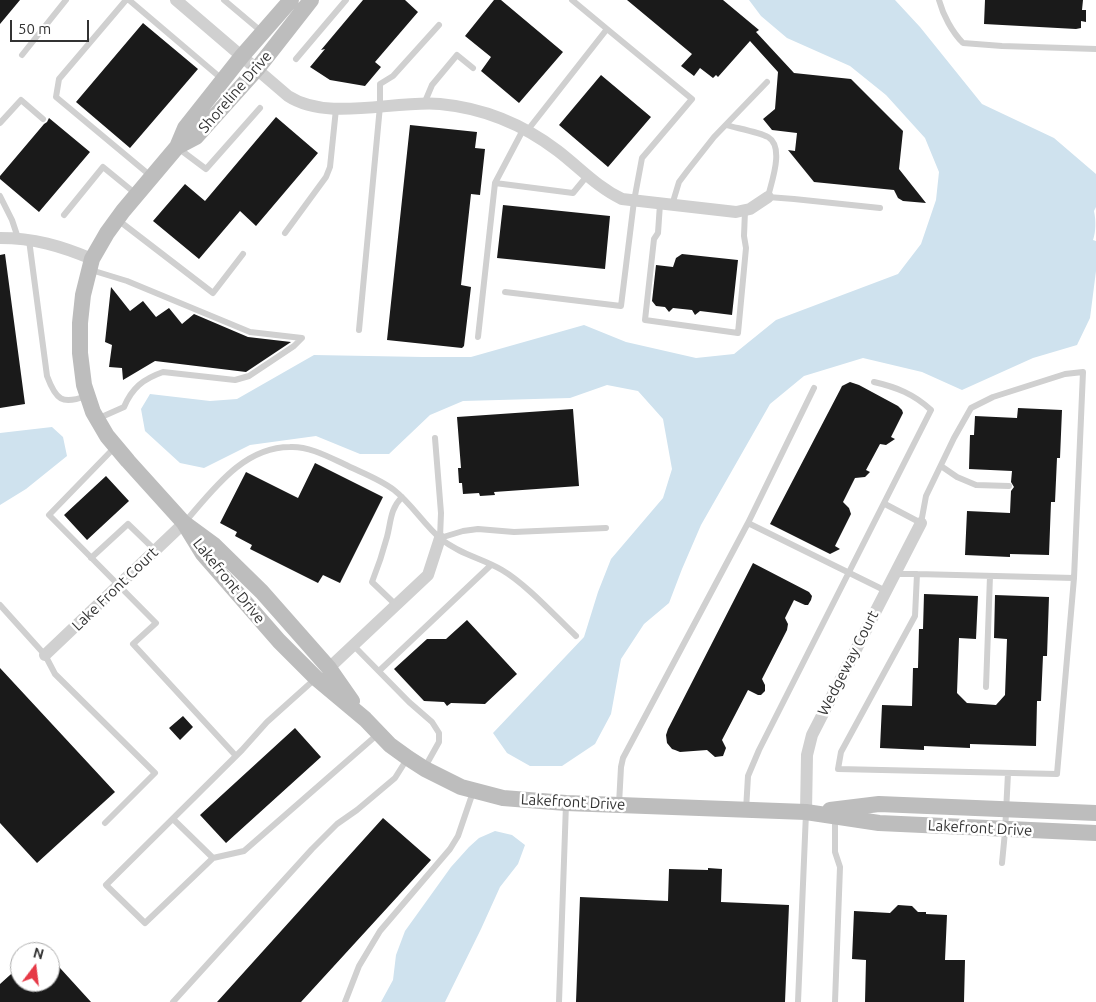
<!DOCTYPE html>
<style>
body{margin:0}
#map{position:relative;width:1096px;height:1002px;overflow:hidden;background:#fff;font-family:Ubuntu,sans-serif}
canvas{display:block}
.north{position:absolute;left:10px;top:942px;width:50px;height:50px;box-sizing:border-box;background:#fff;border:1px solid #adadad;border-radius:50%;rotate:15deg;font-size:14px;font-weight:700;line-height:20px;text-align:center;color:#333}
.north::after{content:'';display:block;margin:auto;width:18px;height:22px;background:#e63946;clip-path:polygon(50% 0,100% 100%,50% 72%,0 100%)}
.scale{position:absolute;left:10px;top:20px;width:79px;height:22px;box-sizing:border-box;border:2px solid #333;border-top:0;padding-left:6px;font-size:15px;line-height:18px;white-space:nowrap;color:#333;-webkit-text-stroke:4px #fff;paint-order:stroke}
</style>
<div id="map">
<canvas width="1096" height="1002"></canvas>
<div class="north">N</div>
<div class="scale">50 m</div>
</div>
<script>
const ctx = document.querySelector('canvas').getContext('2d');
ctx.lineJoin = 'round';
function fill(path, color) { ctx.fillStyle = color; ctx.fill(path, 'evenodd'); }
function strokePath(path, color, width, dash) { ctx.strokeStyle = color; ctx.lineWidth = width; ctx.lineCap = dash ? 'butt' : 'round'; ctx.setLineDash(dash || []); ctx.stroke(path); }
function label(font, color, halo, rows, align = 'center') {
  ctx.font = font + ' Ubuntu,sans-serif'; ctx.lineWidth = 5; ctx.setLineDash([]); ctx.textBaseline = 'middle'; ctx.strokeStyle = halo; ctx.fillStyle = color; for (const [text, x, y, turn = 0] of rows) {
    ctx.save(); ctx.translate(x, y); ctx.rotate((+turn || 0) * Math.PI / 180); ctx.textAlign = isNaN(turn) ? turn : align; if (halo) ctx.strokeText(text, 0, 0); ctx.fillText(text, 0, 0); ctx.restore();
  }
}
const water = new Path2D(`
 M749,0H895L920,27L982,104L1054,138L1096,174V207L1094,211C1096,220 1096,232 1093,240L1096,241V271L1090,318L1077,345L1033,358L962,390L922,372L863,358L804,376L770,404L701,525L682,569L669,603L644,624L621,659L611,714L595,744L562,766H530L507,753L493,733L584,637L598,592L611,559L663,498L672,469L663,419L638,391L607,385L570,398L463,401L430,415L389,454H360L316,436L250,445L204,468L180,463L145,431L141,409L150,394L210,401L237,399L314,355L423,357H471L584,325L626,342L696,358L734,354L776,320L898,274L921,244L936,200L939,172L925,138L886,95L850,66L787,38L761,16Z
 M52,427L63,437L67,456L26,489L0,505V433Z
 M495,831L512,835L525,845L518,864L500,887L481,929L445,1002H381L393,980L396,955L405,931L451,867L469,847L479,838Z`);
const building = new Path2D(`
 M0,0H20L0,24Z
 M363,0H405L418,12L375,62L381,67L365,86L330,80L310,67L325,49L321,50Z
 M494,0H501L563,52L519,103L481,71L491,57L465,36Z
 M627,0H723L759,30L756,32L794,73L851,79L903,131L899,169L926,203L903,201L898,198L894,190L814,182L788,150L795,151L797,133L772,130L763,119L775,109L778,72L750,41L718,77L716,75L713,78L700,68L694,76L681,66L692,54Z
 M985,0H1083L1082,10H1086V22L1081,21V28L1076,29L984,24Z
 M143,23L198,69L130,148L76,102Z
 M601,75L651,117L608,167L559,125Z
 M276,117L318,153L256,226L240,211L199,259L153,221L185,184L205,201Z
 M49,118L90,152L39,212L0,179V176L44,124L47,122Z
 M410,125L477,132L475,148L485,149L480,195L471,194L461,285L471,287L464,346L462,348L387,340Z
 M503,205L610,216L605,269L497,258Z
 M5,254L25,404L0,408V255Z
 M682,254L738,260L732,315L700,311L695,315L692,310L673,308L669,312L665,307L656,306L652,301L656,265L673,267L676,258Z
 M111,287L130,311L143,301L156,317L169,308L182,324L194,314L248,337L291,342L246,372L155,361L123,380L122,368L109,367L112,345L105,342Z
 M850,382L859,385L898,406L902,410L903,413L891,437L895,439L886,445L880,444L866,470L870,472L865,477L855,478L843,502L849,508L851,514L835,546L840,549L830,554L770,524L840,390L842,386Z
 M1018,408L1062,410L1060,458H1057L1055,502H1051L1049,555L1010,554V557L965,555L967,511L1010,513L1011,491L1014,487L1011,482L1012,471L969,469L970,435H974L975,416L1017,418Z
 M573,409L579,486L494,492L495,495L480,496L479,493L463,494L462,483H459L458,468H461L457,417Z
 M315,463L383,497L340,583L323,575L318,583L250,549L252,545L235,536L237,532L220,523L246,472L298,498Z
 M106,476L129,501L87,540L64,515Z
 M753,563L809,592L812,596L811,600L808,605H805L794,600L785,618L788,624L787,630L762,679L765,685V691L761,695H758L748,690L722,740L726,748L723,756L715,757L707,750L680,752L675,750L672,749L667,743L666,735L668,729Z
 M924,594L978,596L976,639L959,638L957,693L967,703L996,705L1005,695L1007,639L994,638L995,595L1049,597L1047,656H1043L1041,701H1037L1036,746L970,744V748L924,746V750L880,748L882,705L912,706L913,668H918L919,629H923Z
 M467,620L517,674L485,704L451,703L447,706L444,702L424,701L394,669L427,639H446Z
 M0,668L115,792L37,863L0,823Z
 M183,716L193,727L180,740L169,728Z
 M295,728L321,757L226,843L200,815Z
 M383,818L431,860L301,1002H217Z
 M708,868L722,869L721,902L789,905L785,1002H576L580,897L668,901L669,869L708,870Z
 M898,905L912,906L918,912H926V914L947,915L945,960H965L964,1002H865L866,960L852,959L854,911L890,913Z
 M50,957L91,1002H0V984L20,966V982H50Z`);
const lane = new Path2D(`
 M126,0L59,79L56,97L152,177
 M129,0L222,79
 M224,0L262,32
 M572,0L607,29
 M939,0C943,15 952,32 963,43L1002,46L1096,49
 M22,55L66,0
 M296,59L346,0
 M424,104L432,85L457,55L473,68
 M0,123L21,100L43,119
 M726,125C736,128 759,132 768,137C785,147 771,183 768,197L794,199L880,208
 M178,148L206,169L260,108
 M495,183L573,193L587,176
 M0,196L12,220L18,238
 M660,204L658,233L654,239L645,320L738,333L746,248L744,236L745,211
 M672,205L679,182L688,170L714,137L767,82
 M64,215L103,167L136,194
 M118,220L213,293L243,254
 M285,233L326,177L330,167L336,109
 M29,240L47,376C56,400 62,405 86,396
 M91,270L127,281L250,332L302,338L294,346L249,376L235,380L163,372C143,379 132,388 124,407L97,419
 M505,292L621,306L634,201L642,158L692,99L607,29L527,131
 M359,330L380,106V84L393,76L439,25
 M478,337L495,183L524,128
 M435,438L441,513L440,538
 M115,447L49,515L156,623L133,644L236,756
 M941,466L957,477L976,485L1009,486
 M885,504L921,523L926,496L954,438L971,408L993,397L1065,374L1083,372L1074,578
 M185,522C213,490 243,447 290,447C308,446 327,456 344,464C360,472 380,479 394,490C412,504 424,525 441,539C461,555 482,558 502,570C526,584 555,616 576,636
 M748,523L814,388
 M440,538L463,531L478,529L514,532L606,528
 M91,558L128,524L155,550
 M895,574H917L1074,578L1057,774L838,769L841,752L915,616L917,574
 M0,605L45,655L55,674L155,773L105,823
 M396,605L372,582C378,567 383,552 387,537C391,522 390,509 402,497
 M353,645L409,702L432,722L439,733V742L425,767
 M379,671L491,565
 M315,679L267,722L242,750L106,885L145,923L213,858L244,851L378,734
 M986,687L990,576
 M619,804L621,767L623,758L748,523L886,591
 M746,810L748,776L759,750L931,410C914,394 896,387 874,382
 M835,818V852L840,867L835,1002
 M173,819L213,858
 M1002,863L1005,832L1008,773
 M173,1002L312,849L337,824L357,810L395,778L407,759
 M345,1002L359,966L380,931L450,849L458,836L473,792
 M559,1002L566,804
 M798,1002L806,813`);
const street = new Path2D(`
 M176,0L288,96C328,122 393,100 440,104C483,108 524,125 558,151C580,168 597,187 622,199L736,212L750,209L768,197
 M0,238C34,238 61,246 92,259
 M45,655L184,523
 M329,668L428,575L440,538
 M806,812L807,755L812,735L921,523`);
const secondary = new Path2D(`
 M291,0L242,56L185,128L177,147L123,211L107,233L92,259L83,295L80,323V353L84,385L93,412L107,436L128,461L184,523L214,545L262,592L329,668L352,701
 M177,147L196,137L257,69L311,0
 M184,523L203,554L279,641L316,678L365,719L390,745L408,758L425,769L461,787L503,798L566,803L806,812L879,823L1096,833
 M830,810L879,804L1096,813`);
const streetNames = [
 ["Shoreline Drive",235,92,-49],
 ["Lakefront Drive",229,581,51],
 ["Lake Front Court",115,589,-44],
 ["Wedgeway Court",848,663,-63],
 ["Lakefront Drive",573,802,3],
 ["Lakefront Drive",980,828,3]
];
fill(water, '#cfe2ee');
fill(building, '#1a1a1a');
strokePath(lane, '#d0d0d0', 6);
strokePath(street, '#d0d0d0', 12);
strokePath(secondary, '#bdbdbd', 16);
label('15px', '#333', '#fff', streetNames);
</script>
